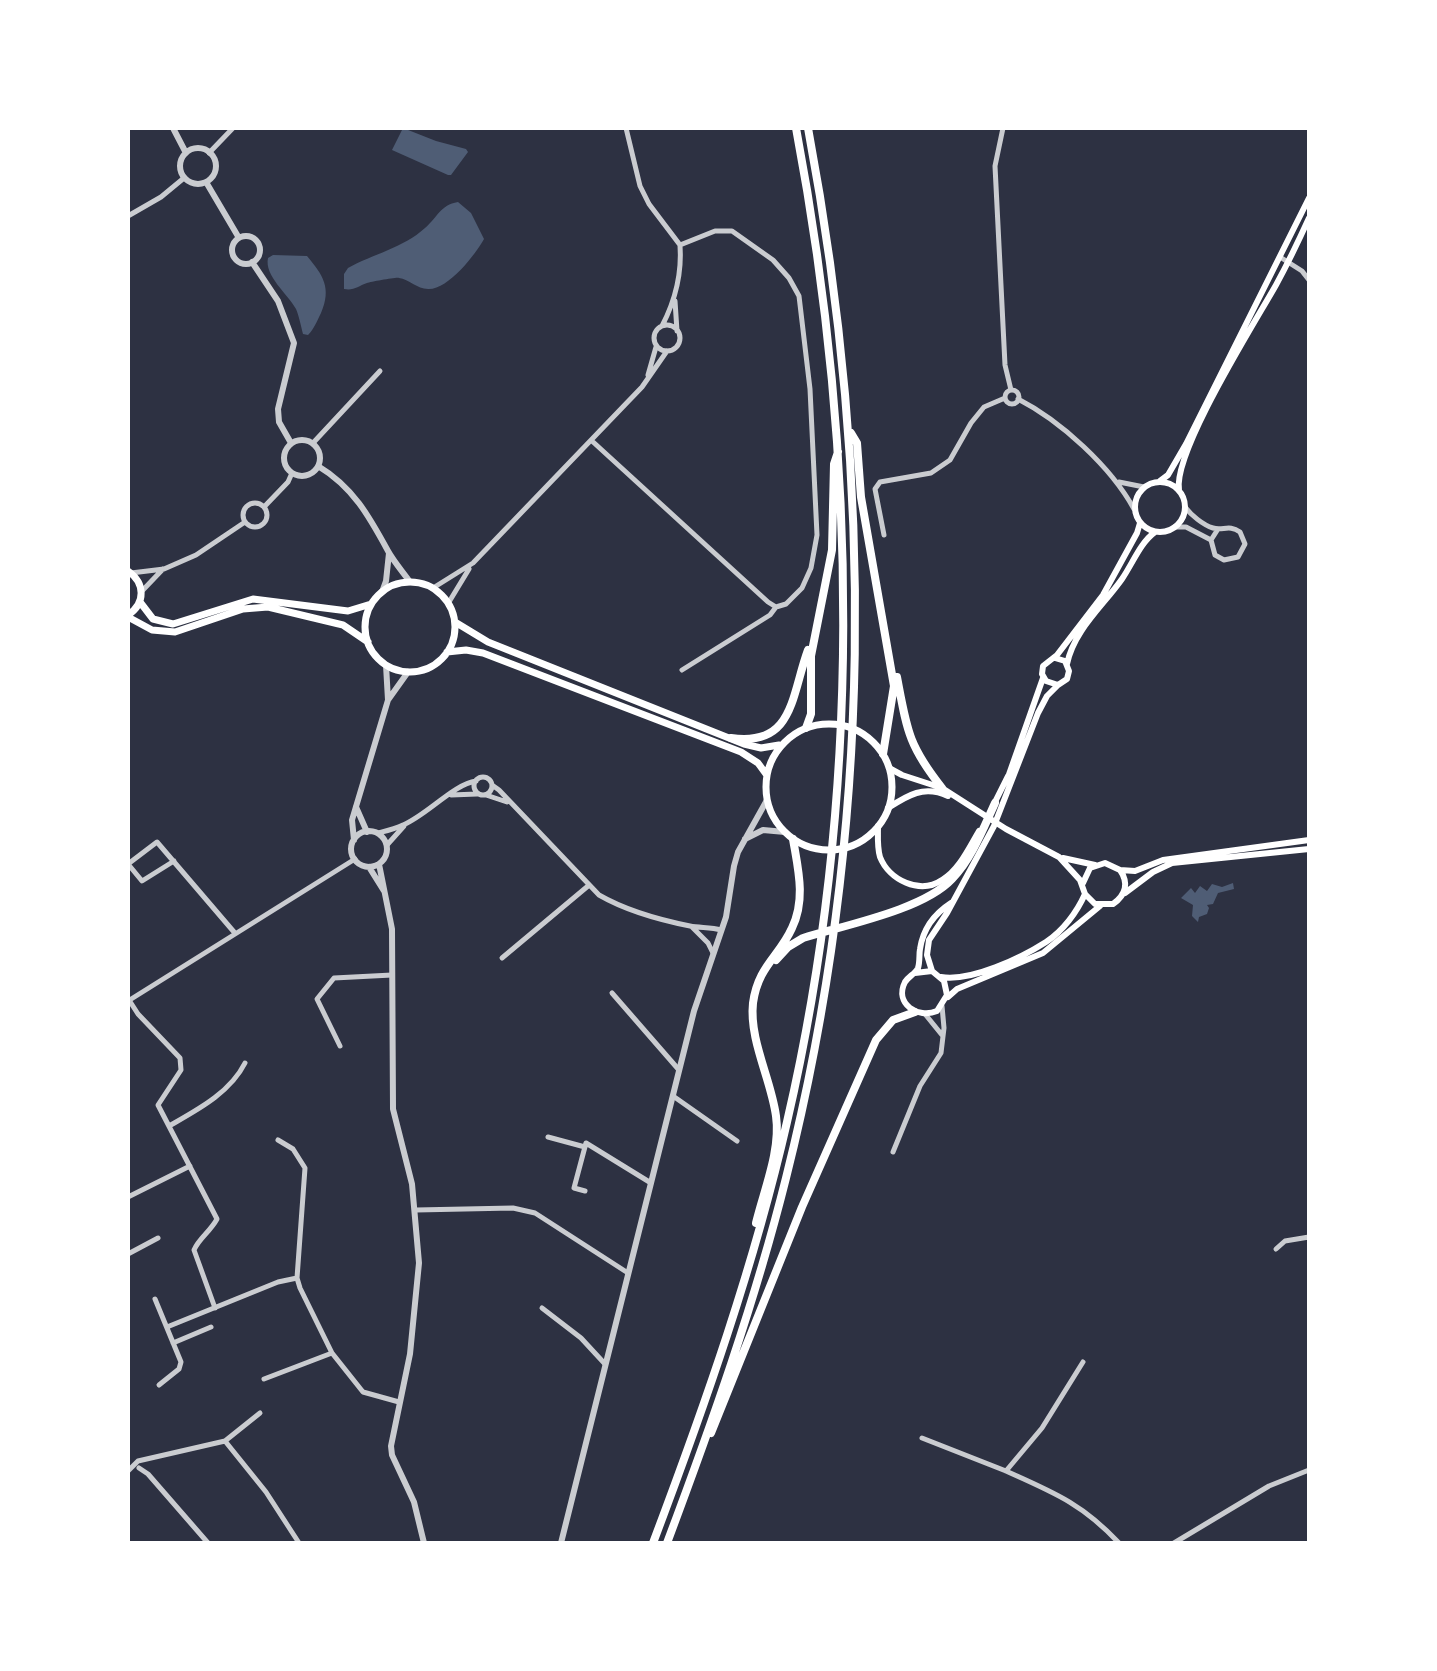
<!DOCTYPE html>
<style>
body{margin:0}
#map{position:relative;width:1437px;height:1671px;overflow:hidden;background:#2d3142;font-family:Cabin,sans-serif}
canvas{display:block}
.frame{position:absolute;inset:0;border:130px solid #fff;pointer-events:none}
</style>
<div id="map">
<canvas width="1437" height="1671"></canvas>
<div class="frame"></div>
</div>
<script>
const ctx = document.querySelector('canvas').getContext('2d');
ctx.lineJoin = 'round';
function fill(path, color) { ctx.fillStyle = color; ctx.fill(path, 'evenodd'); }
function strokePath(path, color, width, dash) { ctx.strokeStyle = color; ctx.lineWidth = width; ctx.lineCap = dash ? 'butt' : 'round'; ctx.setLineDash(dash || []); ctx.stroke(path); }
const water = new Path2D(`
 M403,128L436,141L466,149L468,152L451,175H448L392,150Z
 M458,202L471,213L484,239C475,255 448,290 428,289C417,289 409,279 399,278C396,277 371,282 367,283C358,286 354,291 344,289V274L348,268C373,254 403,248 425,228C438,217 440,205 458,202Z
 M273,255L307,256C323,275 332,288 321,313C317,321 314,329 308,335L303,334C301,326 299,316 296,309C288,294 264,276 268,258Z
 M1233,883L1234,889L1218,893L1213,904L1207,905L1209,908L1207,914L1199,917L1198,922L1192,916L1193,905L1181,898L1191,888L1195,893L1200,886L1207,891L1212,884L1222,887Z`);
const minor = new Path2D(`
 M1003,128L995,166L1005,365L1011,390
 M209,153L233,128
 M128,216L161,197L184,178
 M1280,257L1302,271L1309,280
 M675,301L677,331
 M654 338a13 13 0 1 1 26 0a13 13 0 1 1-26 0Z
 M662,326C675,301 682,273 680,245
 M648,375L656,347
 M1005 397a7 7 0 1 1 14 0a7 7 0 1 1-14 0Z
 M1018,399C1061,421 1111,467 1134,509
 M592,441L768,602L776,607L786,604L802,588L811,568L817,535L810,389L799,296L789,278L773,260L732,231H715L680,245L649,204L640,186L626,128
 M313,443L380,371
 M1119,482L1144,487
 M243 515a12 12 0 1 1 24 0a12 12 0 1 1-24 0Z
 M264,507L288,482L292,473
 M1185,507C1191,515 1203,525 1213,528C1223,531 1229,524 1240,532L1245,544L1238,557L1224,560L1215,555L1211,540L1218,529
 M1174,527H1186L1211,540
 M884,535L875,489L880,482L931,473L950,460L971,423L984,407L1005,398
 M131,573L164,569L196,555L245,522
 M433,588L473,563L642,387L667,351
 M142,591L163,569
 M449,602L469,569
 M682,670L770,615L776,607
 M474 786a9 9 0 1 1 18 0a9 9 0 1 1-18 0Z
 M492,785L499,790L599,895C625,910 660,920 690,926C700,928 711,927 721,930
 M451,795L477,794
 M486,795L507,802
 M378,833C386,831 395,829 403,825C427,815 454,784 476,781
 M387,845L404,826
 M174,861L142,881L128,864L157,842L234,932
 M692,927L708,943L713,953
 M502,958L588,886
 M612,993L679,1070
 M129,1000L138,1014L180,1058L181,1070L158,1105L217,1219C210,1232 199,1238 194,1250L215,1308
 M128,1001L355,859
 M925,1014L942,1035
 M340,1046L317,999L334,978L392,975
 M673,1096L737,1141
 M169,1126C197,1110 230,1093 245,1063
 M548,1137L585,1147
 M278,1140L293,1149L305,1168L297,1278L300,1288L332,1353L363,1392L399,1402
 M893,1152L920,1086L941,1053L944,1028L942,1006
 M585,1191L574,1188L586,1143L651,1183
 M128,1197L190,1166
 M416,1210L513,1208L535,1213L628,1273
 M1276,1249L1285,1241L1309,1237
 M128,1254L158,1238
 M155,1299L181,1362L179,1369L159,1385
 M542,1308L581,1338L605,1364
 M167,1327L278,1282L297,1278
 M173,1343L211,1327
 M1083,1362L1042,1428L1006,1471C1053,1492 1083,1504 1119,1543
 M264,1379L332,1353
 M922,1438L1006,1471
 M225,1441L266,1492L299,1543
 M139,1468L148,1474L208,1543
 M128,1471L138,1461L225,1441L260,1413
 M1174,1543L1269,1486L1309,1470`);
const tertiary = new Path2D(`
 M173,128L186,153
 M180 166a18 18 0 1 1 36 0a18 18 0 1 1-36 0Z
 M206,182L239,238
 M232 250a14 14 0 1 1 28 0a14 14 0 1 1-28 0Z
 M252,262L278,301L294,343L278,409L279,422L291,443
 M284 458a18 18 0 1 1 36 0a18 18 0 1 1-36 0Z
 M318,466C353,487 369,516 388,551C394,562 403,572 410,582
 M382,592L386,581L389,553
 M386,665L388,700
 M356,807L367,832
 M351 849a18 18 0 1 1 36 0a18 18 0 1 1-36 0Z
 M745,839L763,830L785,832
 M354,840L352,820L388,700L408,672
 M379,864L392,929L393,1109L412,1184L419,1263L410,1354L391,1446L392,1455L414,1502L424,1543
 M369,867L384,891
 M561,1543L694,1011L726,917L734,866L738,852L767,800`);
const secondary = new Path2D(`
 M1160,481L1168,475L1186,444L1309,198
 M1135 507a25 25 0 1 1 50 0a25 25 0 1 1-50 0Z
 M1179,490C1173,452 1254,324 1276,285C1288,263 1299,240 1309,218
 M1055,658L1065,661L1069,671L1067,679L1058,685L1046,681L1042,674L1043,666L1057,655L1103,595L1137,533L1140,523
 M1067,664C1074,630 1103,606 1122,579C1133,563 1140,543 1155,532
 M889,768L902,775L942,788L1006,829L1059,857L1080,880L1085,894L1095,904H1113C1126,895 1129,883 1120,870L1105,863L1090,868L1083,883
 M1007,780L1043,678
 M994,804L1008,776
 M888,808C908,795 924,785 948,796
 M878,826C878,836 877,847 880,857C889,880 920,895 942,880C959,870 969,848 979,831
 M1063,858L1095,865
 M1120,870L1135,871L1163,860L1309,840
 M1125,893L1153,872L1172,863L1309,849
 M932,971L927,955L929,940L947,913L994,826L1038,713L1047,696L1058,685
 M915,973L932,971L944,981L947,995L937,1011C918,1019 894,1004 905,982C909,976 915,974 918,968C920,962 919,954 920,949C923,929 934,914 951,903
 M941,977C971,982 1021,958 1046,942C1063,931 1077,912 1085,894
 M948,997L957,989L1043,953L1100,906`);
const primary = new Path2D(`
 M128,571C145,583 146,603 128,615
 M365 627a45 45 0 1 1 90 0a45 45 0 1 1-90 0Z
 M140,602L153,619L173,624L253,599L348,611L371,604
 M128,617L152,630L175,632L243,609L268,607L343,625L368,642
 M455,622L488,642L744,744L761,748L779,745
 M447,652L466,650L483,653L741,752L758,763L766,774
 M766 787a63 63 0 1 1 126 0a63 63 0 1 1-126 0Z`);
const trunk = new Path2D(`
 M851,433L857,443L861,497L894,686L883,754
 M897,677C907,730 908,745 942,788
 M806,728L811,714V656L832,550L834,464L838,452
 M731,738C794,747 791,696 808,650
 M776,960L788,947L803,938C845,925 923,910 952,879C972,858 983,829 995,803
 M756,1223C764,1190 781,1150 776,1116C771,1079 749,1040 753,1003C758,966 779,957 792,928C806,899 798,869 793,839
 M711,1433L802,1207L876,1040L893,1020L915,1012
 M653,1543C705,1405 754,1266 787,1122C863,795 858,456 796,128
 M667,1543C712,1423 755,1302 786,1178C874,829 874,480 808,128`);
fill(water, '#4f5d75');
strokePath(minor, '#caccd0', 5);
strokePath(tertiary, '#caccd0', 6);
strokePath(secondary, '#fff', 6);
strokePath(primary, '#fff', 7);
strokePath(trunk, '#fff', 8);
</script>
